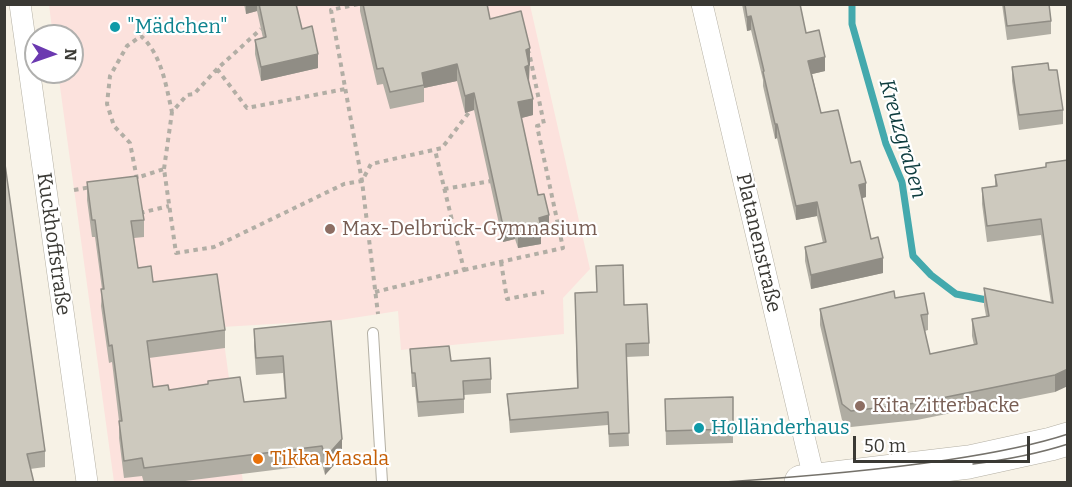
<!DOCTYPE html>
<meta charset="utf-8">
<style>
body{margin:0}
#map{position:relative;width:1072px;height:487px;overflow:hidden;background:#f7f2e6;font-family:Bitter,serif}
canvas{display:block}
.frame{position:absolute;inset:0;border:6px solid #3a3934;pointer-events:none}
.north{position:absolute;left:24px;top:24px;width:60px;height:60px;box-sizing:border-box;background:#fff;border:2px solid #b0b0ae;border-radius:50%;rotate:92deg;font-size:16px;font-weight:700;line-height:24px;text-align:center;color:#3a3934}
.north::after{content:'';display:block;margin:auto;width:21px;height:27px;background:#6b39b0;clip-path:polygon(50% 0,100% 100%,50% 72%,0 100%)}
.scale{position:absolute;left:853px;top:436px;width:177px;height:27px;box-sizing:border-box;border:3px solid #3a3934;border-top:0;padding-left:8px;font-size:18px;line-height:21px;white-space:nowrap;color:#3a3934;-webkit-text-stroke:4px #fff;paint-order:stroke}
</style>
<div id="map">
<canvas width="1072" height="487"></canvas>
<div class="frame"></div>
<div class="north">N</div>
<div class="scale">50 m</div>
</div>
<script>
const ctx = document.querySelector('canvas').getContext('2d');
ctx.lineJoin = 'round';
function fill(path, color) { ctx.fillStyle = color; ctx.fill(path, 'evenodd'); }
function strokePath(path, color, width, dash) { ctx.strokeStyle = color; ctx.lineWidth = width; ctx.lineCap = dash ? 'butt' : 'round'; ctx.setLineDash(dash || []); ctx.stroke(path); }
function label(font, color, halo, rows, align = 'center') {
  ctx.font = font + ' Bitter,serif'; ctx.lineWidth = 4.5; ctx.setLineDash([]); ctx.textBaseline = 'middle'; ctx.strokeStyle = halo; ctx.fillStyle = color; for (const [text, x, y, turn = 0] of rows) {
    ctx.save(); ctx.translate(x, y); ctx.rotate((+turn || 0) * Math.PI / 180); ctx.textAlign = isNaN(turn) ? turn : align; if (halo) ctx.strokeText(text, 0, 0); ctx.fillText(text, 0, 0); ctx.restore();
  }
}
const education = new Path2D(`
 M49,5H530L590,269L563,298L564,334L401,350L398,311L340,320L222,327L243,482H114L58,72H72V36H53Z`);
const stream = new Path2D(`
 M852,4V24L886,144L902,182L913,256L931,275L956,294L992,301`);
const path = new Path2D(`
 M358,4L331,10L362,181L378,314
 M217,69L247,108L345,89
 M164,169L172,112L187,95L194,94L217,69L261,29
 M133,179L164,169L176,253L214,247L344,184L362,181L371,164L442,148L470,111
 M137,179L130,143L114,126L107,104L110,76L127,46L141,36C162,55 166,86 172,112
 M444,189L491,181
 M74,190L91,187
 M140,213L169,206
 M501,262L507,299L544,292
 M464,270L563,248L537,126L544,124L529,52
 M375,292L464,270L435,150`);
const lane = new Path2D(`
 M373,333L382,482`);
const street = new Path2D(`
 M20,4L87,482
 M702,4L806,445L815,482`);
const primary = new Path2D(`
 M801,482L969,462L1051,444L1068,439`);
const tram = new Path2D(`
 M973,464C1005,460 1037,454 1068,444
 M725,482C799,477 873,471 947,460C987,454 1029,447 1068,434`);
const wall = new Path2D(`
 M244,4H296L302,29L318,68L261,81L255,54V40L263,38L257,11L246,14Z
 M360,4H487L490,19L530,65L529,82L533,115L521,118L538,195L549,232L541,234V244L518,248L515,239L503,242L474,110L465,113L457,81L424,88V102L390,109L383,84L377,85L360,11Z
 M742,4H800L806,33L825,71L812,74L821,113L851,163L866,197L862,198L871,239L883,273L811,289L805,261V247L823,243L817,216L796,220L777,138L775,139L763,86V80L751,30L747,31Z
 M1002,4H1049L1051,21V34L1007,40Z
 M1012,67L1049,70L1063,110V124L1019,130L1012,81Z
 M4,157L45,451V467L30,469L4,483Z
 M1068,160L1055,392L917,420L851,427L842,420L820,325V309L895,298L928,314V330L925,331L930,354L974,345L972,336V319L986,316L984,305V288L1051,303L1041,235L987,242L982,204V188L995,186V175L1046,168V163Z
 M87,182L144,220V237L134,238L138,268L153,282L225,330V348L149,358L153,387L244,402L285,399L283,373L256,375L254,346V329L331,321L342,456L325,475L322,464L169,483H144L142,476L124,478L119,438V421L112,362L109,363L101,306L102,289L95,237H92L87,200Z
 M575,293L624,305L649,343V356L626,357L629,446L609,447L608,425L510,433L507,394L577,388Z
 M410,349L451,361L491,379V393L464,395V413L418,417L415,387H412Z
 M733,397V443L666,445L665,399Z`);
const shadedWall = new Path2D(`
 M246,4H257V11L246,14Z
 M751,16V30L747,31V17Z
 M530,48V65L527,66L529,65V82L525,83L526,50Z
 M318,54V68L261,81V67Z
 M825,57V71L808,75V61Z
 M457,64V81L424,88L422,73Z
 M474,93V110L465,113V96Z
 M533,99V115L518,119V102Z
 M775,124H777V138L775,139Z
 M866,183V197L859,199V185Z
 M817,202V216L796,220V206Z
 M549,215V232L541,234V244L518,248V232L539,218Z
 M515,223V239L503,242V226Z
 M883,258V273L811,289V275Z
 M1068,369V386L1055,392V375Z
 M342,439V456L325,475V458Z`);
const building = new Path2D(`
 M259,4H296L302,29L312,26L318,54L261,67L255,40L266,37Z
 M363,4H487L490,19L521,11L530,48L526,50L529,65L525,67L533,99L518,102L538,195L544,194L549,215L539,218L541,227L518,232L515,223L503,226L474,93L465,96L457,64L422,73L424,85L390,92L383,68L377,69Z
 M745,4H800L806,33L819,30L825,57L808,61L821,113L838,110L851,163L860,161L866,183L859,185L871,239L878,237L883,258L811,275L805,247L826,242L817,202L796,206L777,124H775L763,72L764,71L751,16L747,17Z
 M1004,4H1049L1051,21L1007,26Z
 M1048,63L1049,70H1057L1063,110L1019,115L1012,67Z
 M4,157L45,451L27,454L34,483H4Z
 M1068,160V369L1055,375L917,403L851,411L842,404L820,309L894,291L895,298L924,293L928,314L921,315L930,354L977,344L972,319L989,316L984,288L1053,303L1041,219L987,226L982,188L997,186L995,175L1046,167V163Z
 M137,176L144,220L131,221L138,268L151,266L153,282L217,274L225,330L147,341L153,387L168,385L169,390L208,384V381L240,377L244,402L286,398L283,356L256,358L254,329L331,321L342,439L325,458L322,446L144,468L142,458L124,461L119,421H122L112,345L109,346L101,289H104L95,220H92L87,182Z
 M623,265L624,305L647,304L649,343L626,344L629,433L609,434L608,412L510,420L507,394L578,388L575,293L597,292L596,266Z
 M449,346L451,361L490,358L491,379L463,381L464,399L418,402L415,373H412L410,349Z
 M733,397V429L666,431L665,399Z`);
const markers = [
 [115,27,6,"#0f9aa8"],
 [330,229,6,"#8d6e63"],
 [860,406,6,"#8d6e63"],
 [699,428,6,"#0f9aa8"],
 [258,459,6,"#e8710a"]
];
const cultureNames = [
 ["\"Mädchen\"",127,27],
 ["Holländerhaus",711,428]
];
const educationNames = [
 ["Max-Delbrück-Gymnasium",342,229],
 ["Kita Zitterbacke",872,406]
];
const streetNames = [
 ["Platanenstraße",758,243,77],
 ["Kuckhoffstraße",53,244,82]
];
const foodNames = [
 ["Tikka Masala",270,459]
];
const waterNames = [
 ["Kreuzgraben",902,139,74]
];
fill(education, '#fce2dd');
strokePath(stream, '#44a9ad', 7);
strokePath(lane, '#b3afa3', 12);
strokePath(street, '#b3afa3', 22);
strokePath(primary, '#b3afa3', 34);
strokePath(path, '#b2aea5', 4, [4.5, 4.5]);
strokePath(lane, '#fff', 10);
strokePath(street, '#fff', 21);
strokePath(primary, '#fff', 33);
strokePath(tram, '#75726b', 1.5);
fill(wall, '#b0ada3');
fill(shadedWall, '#908d85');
fill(building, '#cdc9be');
strokePath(building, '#908d85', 1.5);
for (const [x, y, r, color] of markers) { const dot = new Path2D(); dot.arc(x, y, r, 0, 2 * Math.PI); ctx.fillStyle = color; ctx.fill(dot); strokePath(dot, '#fff', 2); }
label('20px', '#0d838f', '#fff', cultureNames, 'left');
label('20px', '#785e54', '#fff', educationNames, 'left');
label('20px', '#3a3934', '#fff', streetNames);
label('20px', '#c56008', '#fff', foodNames, 'left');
label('italic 21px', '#0d3c3e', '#fff', waterNames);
</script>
